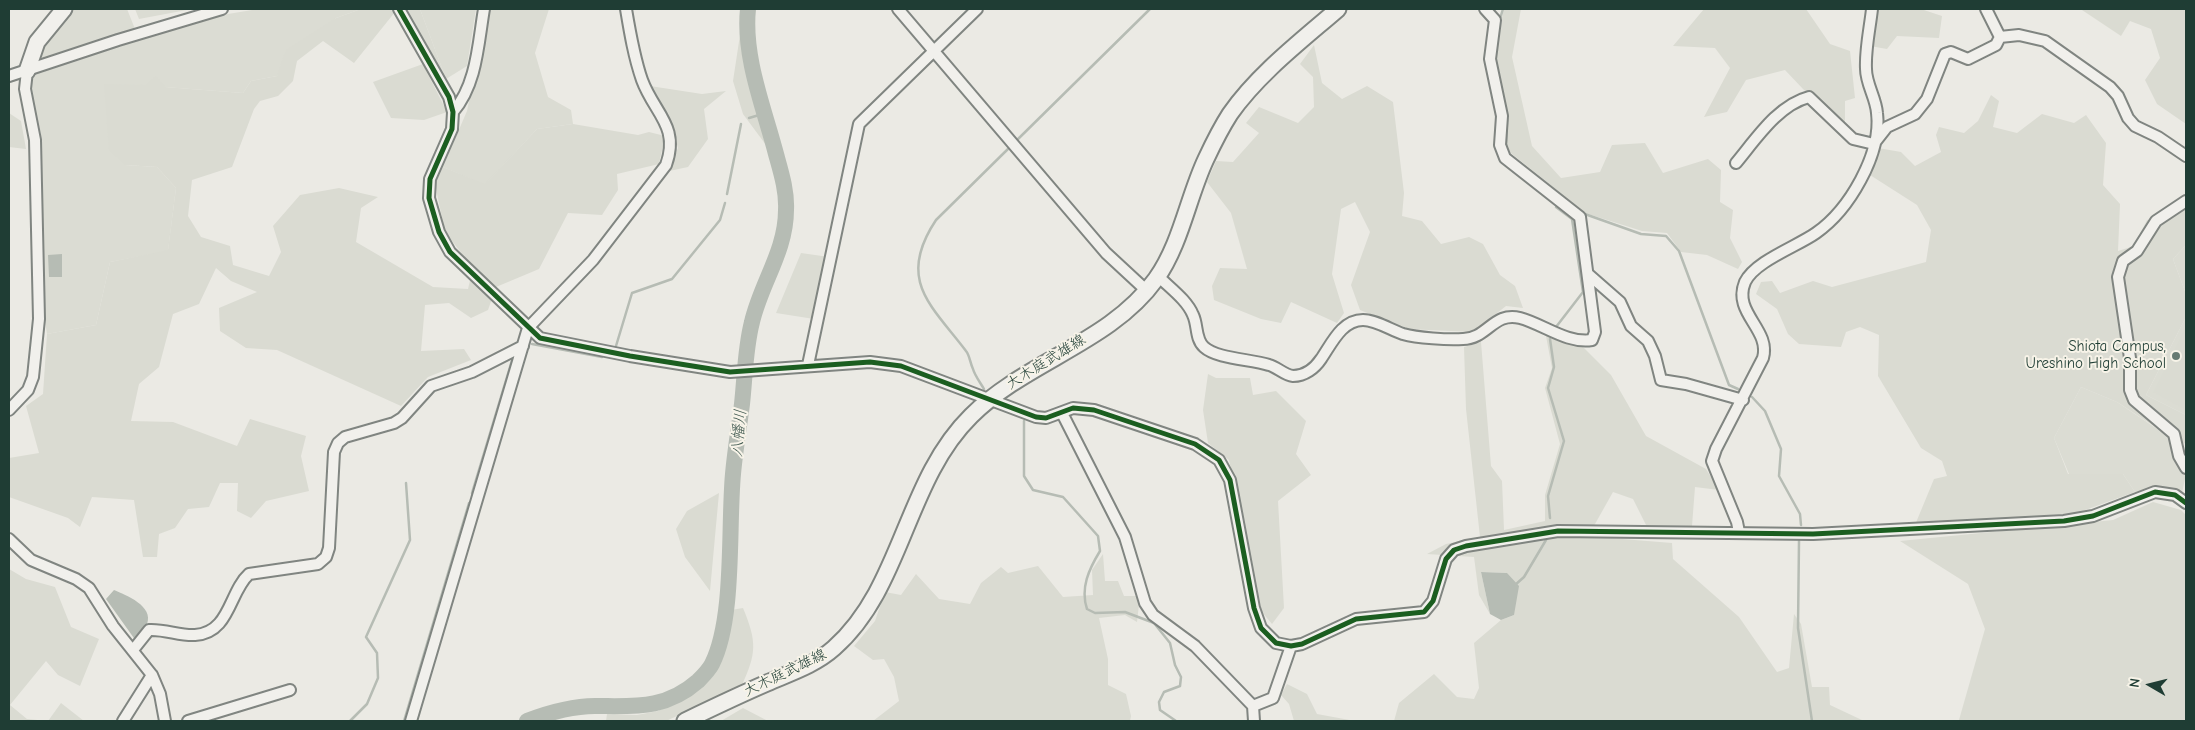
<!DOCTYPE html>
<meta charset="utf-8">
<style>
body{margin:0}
#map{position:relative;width:2195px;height:730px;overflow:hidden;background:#ebeae4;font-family:"Comic Neue",sans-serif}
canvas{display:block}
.frame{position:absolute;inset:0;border:10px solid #1f3d34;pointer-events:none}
.north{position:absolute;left:2125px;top:660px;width:50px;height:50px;-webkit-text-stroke:4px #f7f3e8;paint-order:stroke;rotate:278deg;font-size:14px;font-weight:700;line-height:20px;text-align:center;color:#1f3d34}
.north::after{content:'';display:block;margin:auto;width:18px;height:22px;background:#1f3d34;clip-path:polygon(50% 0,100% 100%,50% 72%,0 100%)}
</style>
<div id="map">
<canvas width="2195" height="730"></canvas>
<div class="frame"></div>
<div class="north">N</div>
</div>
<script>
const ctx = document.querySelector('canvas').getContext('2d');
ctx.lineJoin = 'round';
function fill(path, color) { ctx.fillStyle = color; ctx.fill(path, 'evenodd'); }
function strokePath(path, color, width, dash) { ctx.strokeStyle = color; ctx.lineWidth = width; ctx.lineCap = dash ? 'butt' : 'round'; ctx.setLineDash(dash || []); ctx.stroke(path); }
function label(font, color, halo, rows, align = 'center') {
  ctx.font = font + ' "Comic Neue","Klee One",sans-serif'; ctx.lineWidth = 4; ctx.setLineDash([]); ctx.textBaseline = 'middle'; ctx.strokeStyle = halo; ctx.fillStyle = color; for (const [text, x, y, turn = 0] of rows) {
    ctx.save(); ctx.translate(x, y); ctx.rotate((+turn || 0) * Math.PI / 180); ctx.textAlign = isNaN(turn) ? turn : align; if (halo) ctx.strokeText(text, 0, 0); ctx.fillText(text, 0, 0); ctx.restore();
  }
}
const built = new Path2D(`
 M71,9H127L135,29L43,61L39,49L62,26Z
 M135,9H192L139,19Z
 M258,9H361L336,18L277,76L251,81L243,93L164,87L126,165L157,167L176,188L168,251L110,262L96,325L47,334L43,308L41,134L29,84L38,70L216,16Z
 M420,9H476L467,66L446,79Z
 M488,9H549L535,53L548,97L571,110L573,124L537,129L485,185L443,167L467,111Z
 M2186,245V294L2173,259Z
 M801,253L829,257L814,319L776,313Z
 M2186,317V415L2146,395Z
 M2081,387L2117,402L2172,439L2176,455L2186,474L2182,493L2159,487L2135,492L2123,474H2069L2054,438Z`);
const green = new Path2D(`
 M361,9H391L395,12L354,63L323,41L297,61L293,81L278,96L260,101L254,109L232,167L192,180L188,216L201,237L230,246L233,265L269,276L281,252L273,226L300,195L339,188L378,197L361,208L356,242L433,287L468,289L473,268L445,232L435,184L443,167L485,184L537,129L573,124L638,135L649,132L665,136L659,164L617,174L618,190L602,215L568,213L539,269L496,287L488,310L471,318L449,303L425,305L421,351L464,349L471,360L428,377L401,406L277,350L246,348L220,331L219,308L257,292L231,281L216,268L199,304L173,314L159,367L139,384L131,421L173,422L237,446L250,419L306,436L301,456L309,491L266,501L251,518L237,511L238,483H220L209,507L188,509L175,528L159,534L157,557H143L134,500L92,497L80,527L68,518L9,497V458L39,453L26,406L43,394L47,334L96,325L110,262L168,250L176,188L157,167L126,165L109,150L104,84L146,85L156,76L165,87L243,93L251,81L277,76L286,50L336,18Z
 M407,9H420L446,79Z
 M1504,9H1521L1512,57L1532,146L1561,178L1600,172L1612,145L1645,143L1663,173L1708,159L1721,170L1720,202L1733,210L1730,238L1742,262L1738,269L1707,255L1681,252L1667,233L1642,231L1585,213L1507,150L1508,115L1496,61L1497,39Z
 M1704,9H1806L1830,44L1850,51L1855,98L1845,101V126L1803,89L1785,70L1746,80L1727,112L1704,117L1730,68L1715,48L1673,46Z
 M1875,9H1921L1942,16L1939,38L1897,36L1887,49L1870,46Z
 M2186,9V124L2157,104L2145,80L2160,58L2151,29L2130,21L2121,36L2082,10Z
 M740,35V36L766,145L743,114L733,81Z
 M1314,45L1322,83L1342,99L1367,86L1393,102L1404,193L1402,216L1422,221L1441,244L1469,237L1483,244L1500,275L1515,286L1523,308L1506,306L1473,332L1407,329L1360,310L1351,285L1370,232L1355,202L1341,209L1332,274L1344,313L1337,323L1291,302L1281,323L1261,319L1214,300L1212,286L1220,268L1247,269L1231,213L1207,182L1216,161L1233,162L1259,133L1246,123L1259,107L1298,123L1314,107L1313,77L1300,64Z
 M423,64L447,112L424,120L391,118L373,82Z
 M650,86L702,94L726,91L704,109L708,139L688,167L669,171L678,148L670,121Z
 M1991,95L1999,101L1993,127L2017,133L2042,114L2074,123L2086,115L2106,143L2103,185L2120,204L2118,251L2134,246L2147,220L2171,216L2186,206V245L2173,259L2186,294V317L2146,395L2186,415V443L2181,444L2117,402L2081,387L2054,438L2068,474H2123L2135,492L2077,513L1915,525L1934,479L1947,476L1942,461L1921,448L1878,376L1879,335L1860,327L1846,332L1841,347L1799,344L1788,334L1777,309L1756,294L1761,282L1772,281L1780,293L1813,281L1832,287L1926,262L1931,230L1917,205L1870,175L1878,148L1901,152L1915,166L1941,152L1936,135L1939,127L1964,133L1978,121Z
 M9,113L21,121L26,149L9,147Z
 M2186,326V410L2153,392Z
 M1546,336L1582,346L1611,375L1646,436L1706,469L1719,490L1695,487L1692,526L1647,527L1633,499L1613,492L1595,524L1585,536L1672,543L1673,559L1739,617L1777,672L1789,668L1794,614L1801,624L1812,687H1829L1830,705L1864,721H1394L1399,703L1434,674L1457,697L1474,699L1479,688L1474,643L1501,620L1514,615L1507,573L1481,572L1490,614L1479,595L1474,557L1427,554L1446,544L1480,537L1466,409L1464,347L1481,342L1491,466L1502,481L1504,530L1545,521V495L1560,444L1545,388L1552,368Z
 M1208,374L1216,378H1250L1253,395L1276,391L1306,421L1296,454L1311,475L1278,501L1284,608L1272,624L1262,612L1229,460L1208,443L1203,410Z
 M719,493L710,591L685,557L676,529L687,511Z
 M2153,502L2181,510L2186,515V721H1944L1959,720L1985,629L1968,584L1900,541L2113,520Z
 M1103,554L1105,581H1118L1124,596H1140L1137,622L1125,615L1099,618L1108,659V685L1126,694L1131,716L1130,721H873L899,701L894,677L884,659L873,660L854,646L875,621L885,592L901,595L916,574L939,599L970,604L981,583L1001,567L1008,573L1038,566L1063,597L1093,595L1092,570Z
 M9,569L26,579L55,587L71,627L99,639L80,686L58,675L46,661L10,705L27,719L48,721L61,703L84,721H9Z
 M743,608C757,642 757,653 741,687L666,721H606L607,714L637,715L658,711L708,682L721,663L727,642L731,610Z
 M1287,684L1307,694L1317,714L1355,721H1294L1289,704L1281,695Z
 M743,708L768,721H769H721Z`);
const water = new Path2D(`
 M62,254V277H49L48,255Z
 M1481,572L1507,573L1519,586L1514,615L1501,620L1490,614Z
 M114,590C126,595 154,606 147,624C145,630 139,635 136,641L106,599Z`);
const stream = new Path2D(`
 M1499,22L1503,9
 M749,118L766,113
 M1507,120L1506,152L1543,181
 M1015,142L1150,9
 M727,194L741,124
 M1556,207L1572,219L1583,292L1556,327
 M1582,213L1641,234L1666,236L1679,251L1729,385L1738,389
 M532,344L602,357
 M616,346L632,293L672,279L720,220L725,203
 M984,389C980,382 975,376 973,369C970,363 970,356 966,351C931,305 896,280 936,220L1011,146
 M1752,397L1765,411L1781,449L1779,476L1800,514L1801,525
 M1024,421V476L1033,490L1063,497L1098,536L1100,551C1089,569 1080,588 1087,609L1095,613L1125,612L1154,623L1170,643L1175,665L1181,677L1180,686L1164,692L1159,702L1160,710L1176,721
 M472,493L513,357
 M1550,518L1548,496L1564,441L1548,388L1554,367L1550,339
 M1799,541L1798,628L1812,721
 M1515,585L1524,577L1546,540
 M350,721L367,704L378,678L377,653L366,637L410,540L406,483
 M404,721L469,503
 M540,721L544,715`);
const river = new Path2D(`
 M527,721C548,713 572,706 595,706C634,706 665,710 698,681C703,676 709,670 712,664C735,618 728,528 733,474C735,451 739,428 742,404C745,377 745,349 752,322C761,283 786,251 786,210C787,191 781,172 776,154C764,108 743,57 748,9`);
const street = new Path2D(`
 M399,9L449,97L453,112L452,129L430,179L429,198L439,232L450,252L540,338L630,356L730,372L870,362L901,366L1036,417L1046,418L1073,408L1094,410L1195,444L1219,460L1230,480L1254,608L1261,628L1276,643L1291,646L1302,644L1356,619L1424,612L1433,601L1446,559L1454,550L1466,546L1558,531L1813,534L2064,521L2093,516L2155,492L2175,495L2186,503
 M898,9L1106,253L1147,291
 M1986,9L2000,37
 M2000,37L2019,35L2045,41L2110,87L2118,96L2128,118L2135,126L2158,137L2186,156
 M9,76L118,40L222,9
 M453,112C477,84 478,44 484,9
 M1876,141L1887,127L1915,114L1927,99L1945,54L1951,52L1968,59L1996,45L2000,37
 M1736,163C1756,139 1778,105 1809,97L1853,139L1874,144
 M2186,201L2156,221L2137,251L2123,261L2118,277L2130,358V390L2134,400L2174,434L2179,456L2186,468
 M1588,274L1620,302L1631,326L1648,341L1655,356L1661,380L1686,384L1743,400
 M1158,276C1170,288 1187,300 1193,315C1198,325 1195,339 1204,347C1217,359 1251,359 1269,365C1277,367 1284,375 1293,376C1305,376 1315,368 1321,359C1332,343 1342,320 1363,320C1376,320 1391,330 1403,334C1417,338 1448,340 1463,339C1487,339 1494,311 1520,318C1543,324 1567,344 1592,340L1595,332L1580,217L1505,158L1500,145L1502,116L1490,59L1495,20L1485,9
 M808,365L859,124L977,9
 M9,410L28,390L33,377L39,319L35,140L25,89L27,71
 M1062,413L1125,537L1145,603L1153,615L1195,646L1253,706L1254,721
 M1739,532L1737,522L1712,461L1716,449L1763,358C1771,329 1732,313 1745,282C1755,261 1798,246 1816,233C1849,210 1882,154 1877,113C1876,98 1866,84 1866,69C1865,49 1870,28 1872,9
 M9,539L31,560L76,579L89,588L113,626L152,675L160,694L165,721
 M133,650L149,630C165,629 180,636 195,635C230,633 229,592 249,574L318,564L326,557L329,548L334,452L338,443L345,437L394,423L402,418L431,386L472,372L523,346
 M1253,706L1273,698L1291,646
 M123,721L152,675
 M188,721L290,690
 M411,721L528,328L593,260L666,165C680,126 654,113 642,80C634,57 630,33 626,9`);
const secondary = new Path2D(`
 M27,71L37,42L64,9
 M685,721C712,708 739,695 767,683C790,673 815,665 834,648C903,587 905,481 971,416C1026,361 1110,343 1156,279C1181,244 1188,197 1206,159C1213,144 1221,128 1230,114C1258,74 1301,41 1338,9`);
const cycleway = new Path2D(`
 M399,9L449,97L453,112L452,129L430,179L429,198L439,232L450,252L540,338L630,356L730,372L870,362L901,366L1036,417L1046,418L1073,408L1094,410L1195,444L1219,460L1230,480L1254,608L1261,628L1276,643L1291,646L1302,644L1356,619L1424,612L1433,601L1446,559L1454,550L1466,546L1558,531L1813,534L2064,521L2093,516L2155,492L2175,495L2186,503`);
const markers = [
 [2176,356,5,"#667a72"]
];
const poiNames = [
 ["Shiota Campus,",2166,347],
 ["Ureshino High School",2166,364]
];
const streetNames = [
 ["大木庭武雄線",1046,362,-32],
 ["大木庭武雄線",785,673,-26]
];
const waterNames = [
 ["八幡川",739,433,-85]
];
fill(built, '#dbdcd3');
fill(green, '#dadbd2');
fill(water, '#b6bcb4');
strokePath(stream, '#b6bcb4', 2.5);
strokePath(river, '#b6bcb4', 16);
strokePath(street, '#808581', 14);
strokePath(secondary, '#808581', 19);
strokePath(street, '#f1f0ec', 10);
strokePath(secondary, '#f1f0ec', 15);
strokePath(cycleway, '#1b5e20', 5);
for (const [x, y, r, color] of markers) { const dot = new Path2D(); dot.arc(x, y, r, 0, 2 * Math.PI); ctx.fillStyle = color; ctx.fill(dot); strokePath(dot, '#f7f3e8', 2); }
label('15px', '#1f3d34', '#f7f3e8', poiNames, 'right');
label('15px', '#1f3d34', '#f7f3e8', streetNames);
label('italic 16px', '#3f584f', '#f7f3e8', waterNames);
</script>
